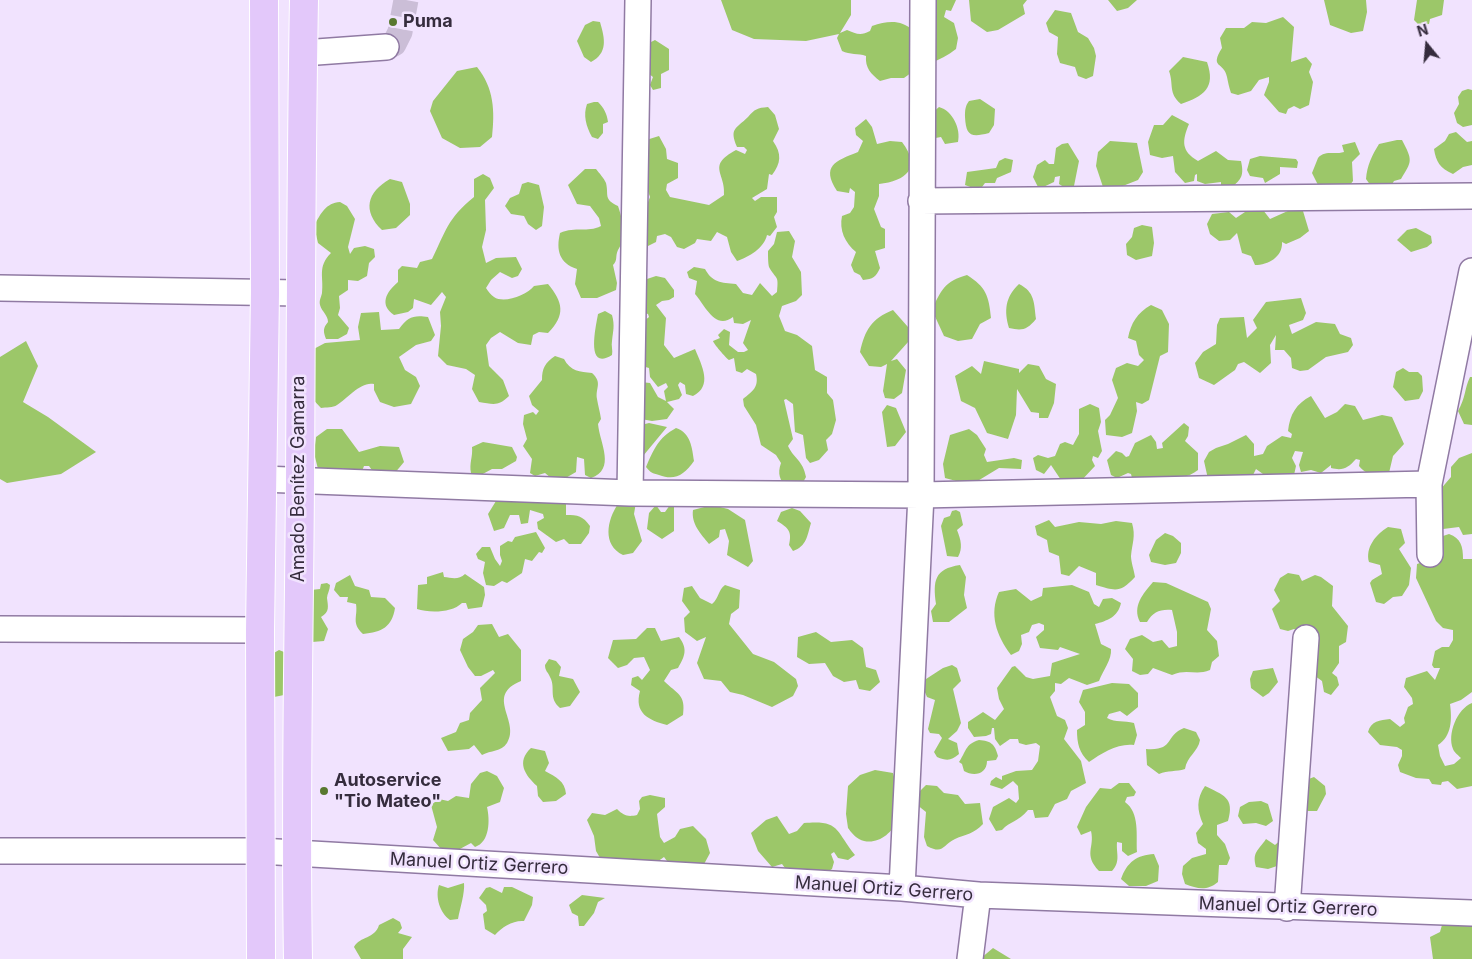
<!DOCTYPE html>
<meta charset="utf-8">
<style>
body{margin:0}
#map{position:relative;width:1472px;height:959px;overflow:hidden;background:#f1e3fe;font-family:Inter,sans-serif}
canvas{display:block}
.north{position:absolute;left:1402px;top:20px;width:50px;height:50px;-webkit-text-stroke:4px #f1e3fe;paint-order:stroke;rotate:343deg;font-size:14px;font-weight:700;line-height:20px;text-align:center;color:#352c3d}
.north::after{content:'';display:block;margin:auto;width:18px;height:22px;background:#352c3d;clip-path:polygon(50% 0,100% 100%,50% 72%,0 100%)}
</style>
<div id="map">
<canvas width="1472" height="959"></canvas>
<div class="north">N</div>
</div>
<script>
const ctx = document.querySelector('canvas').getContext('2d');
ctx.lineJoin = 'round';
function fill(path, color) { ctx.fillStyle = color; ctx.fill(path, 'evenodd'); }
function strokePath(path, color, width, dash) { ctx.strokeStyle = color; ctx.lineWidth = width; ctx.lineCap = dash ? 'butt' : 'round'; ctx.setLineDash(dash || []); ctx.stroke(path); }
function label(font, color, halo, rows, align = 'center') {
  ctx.font = font + ' Inter,sans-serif'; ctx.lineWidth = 5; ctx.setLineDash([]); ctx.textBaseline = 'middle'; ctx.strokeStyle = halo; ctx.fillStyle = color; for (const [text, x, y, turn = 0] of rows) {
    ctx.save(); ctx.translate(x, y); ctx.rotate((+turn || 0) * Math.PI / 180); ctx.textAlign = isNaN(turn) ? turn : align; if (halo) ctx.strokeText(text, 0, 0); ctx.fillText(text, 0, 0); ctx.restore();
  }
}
const forest = new Path2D(`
 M721,0H851V15L840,33L847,30C856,34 861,36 870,31L872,26C888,21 900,19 914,31L916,0H956L951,11L946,10L944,17L954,23L958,38L956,49C940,62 920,65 904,78H891L880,81C871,74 865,68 866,56C858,53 850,55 842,51L837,38L839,34L806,41L754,39L732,30Z
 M969,0H1027L1023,5L1025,14L998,30L987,32L971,21Z
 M1108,0H1137L1128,8L1117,11Z
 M1324,0H1366L1367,12L1363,31L1351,33L1330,25Z
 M1417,0H1444L1442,15L1430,19L1429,24L1419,25L1414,20Z
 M1055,10L1071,13L1078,32L1088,38L1094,48L1096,56L1093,76L1086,79L1078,76L1075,67L1060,63L1057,54L1058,37L1049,32L1046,23Z
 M1283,17L1294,27L1291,62L1306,57L1312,64L1309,72L1313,82L1309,105L1300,109L1294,106L1288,109L1286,114L1279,112L1264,95L1269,82V77L1259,80L1251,91L1238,95L1231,93C1229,87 1228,82 1227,77C1224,61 1209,69 1222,48L1220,38L1226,28H1244L1252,22L1266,23Z
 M593,21L600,22C605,39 608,53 591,62L584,57L577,41L585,25Z
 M655,40L669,49V70L661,74V88L653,90L650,85L653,77L644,70L649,43Z
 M1183,57L1207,62C1216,88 1204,96 1181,104C1168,93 1174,85 1169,71Z
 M477,67C494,88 495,111 492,137L480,147L460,148L442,138L430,111L433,101L457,71Z
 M1468,89L1472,90V125L1463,127L1457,123L1454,113L1459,104L1458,97L1462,91Z
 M980,99L995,109L994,125L989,133C970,138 966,135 965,117C965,111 965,106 969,101Z
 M594,102H598C604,108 607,114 608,122L603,124V133L598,139L592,137C586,126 583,115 587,104Z
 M768,107L775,115L779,129L773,141C782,154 781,163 772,175L769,174L767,189L752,198L755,201L761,197H777V212L774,217L777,227L770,236L767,235C764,248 749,257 737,261L731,252L727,237L717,232L711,241L697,239L695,243L684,249L677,247L671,237L665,234L657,236L656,242L648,246L637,231L650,197L648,191L640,182L643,141L659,136L666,149L667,159L678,163V178L667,184L666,190L670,197L709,205L724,195C726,173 706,166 736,150L745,154L747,150L744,147H737C729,128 736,129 748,117C755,109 757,108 768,107Z
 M939,107C953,111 961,129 958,142L945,144L941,137L930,139L925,119Z
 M1172,115L1189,124C1182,141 1181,151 1198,161L1216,151L1228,160L1241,161C1244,175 1242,179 1231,188L1221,187V182L1205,184L1197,181V174L1195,175L1194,181L1185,183L1175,172L1173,156L1162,158L1150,155L1148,142L1154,125H1163Z
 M866,119L872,127L877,144L890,141L902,142C922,168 906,181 879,184V196L874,209L881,227L885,229V248L875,251L880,268C876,277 873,279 863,280L860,275L854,272L851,265L856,252C845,243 839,230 842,216L850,213L854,207L855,192L850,188L849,193L837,191C821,166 835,161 858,152L863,141L856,135L855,128Z
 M1456,132L1467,142L1472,141V165L1463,167L1453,174C1440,168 1436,162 1434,149L1445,141L1449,134Z
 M1397,140H1402C1413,161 1412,161 1401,179L1394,181L1389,189L1371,186L1366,179C1367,166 1372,155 1379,144Z
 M1110,141L1137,143L1143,172L1138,180L1105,193L1096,166L1098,152Z
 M1355,142L1360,154L1352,162L1353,181L1350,185L1322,193L1312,173L1318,158C1325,150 1335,155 1344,152L1342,145Z
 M1068,143L1079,161L1074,186L1067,189L1059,184L1060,176L1055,177L1054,182L1039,189L1033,177L1037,165L1045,160L1049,164H1054L1056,148L1062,144Z
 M1260,156L1296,159L1298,162L1297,168L1280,167V174L1265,183L1263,178L1250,176L1247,170L1250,159Z
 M1005,158L1013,160L1011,172L997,178L995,183H985L982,187L973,188L965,185L967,172L996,168L999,161Z
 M585,169H596C599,173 604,178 606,183C609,195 603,199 618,206C623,221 627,237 618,250C615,256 618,260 613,265L617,283L616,290L597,298H581L575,284L577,269C559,263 556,250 560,233C576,226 587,233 601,226L599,218L590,206L577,204L568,185Z
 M483,174L490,178L494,188L485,200L486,230L482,247L486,263L496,258L516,257L522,269L518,276L512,278L500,272L491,280L486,288C488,291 491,295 494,297C504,304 527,295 534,286L548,284C563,302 566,315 548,333L539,332L533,335L531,345L518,343L500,332L491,338L486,345L489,366L503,380L509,396C498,407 493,404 479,402L472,389L475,375L466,369L447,365L438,356L441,326L440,312L446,297L442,292L431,305L414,299L413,308L408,312L394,315C379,305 386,292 398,282V270L402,266L417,268L420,262L432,259C446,231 447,219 474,197V179Z
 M390,179L402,182L410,204V215L396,228L382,230C362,211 367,192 390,179Z
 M528,182L539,185L544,207L542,226L536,230L528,224L524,216L511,214L505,206L510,198L519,194L522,184Z
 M340,202L347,206L355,219L348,247L350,254L354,248L365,246L374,249L375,257L369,263L367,276L358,281L348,280V290L339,296L340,308L338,315L349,328L347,334L338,339H326C323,331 323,328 328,322C328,315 322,312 320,305C319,300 321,298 322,293C324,277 317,267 331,253L318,243L314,226C321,213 326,203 340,202Z
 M1248,210H1263L1270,219L1290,210L1303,211L1309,231L1300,238L1286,244L1282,242C1283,257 1268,265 1255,265L1251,256L1242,253L1237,233L1230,240L1219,241L1210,234L1207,224L1212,214L1229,212L1236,218Z
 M1142,225L1152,227L1154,243L1152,256L1136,260L1127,255L1126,244L1132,237L1134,228Z
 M1416,228L1431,236L1432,243L1427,247L1411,252L1397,240L1407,230Z
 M789,231L795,241L792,257L801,272L802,295L796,301L782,306L779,316L785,331L797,335L812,346L815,370L827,377V393L833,400L836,420L832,434L826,440L828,450L819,460L810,463L806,458L803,435L795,432L793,404L786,399L784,400L793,439L788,446C794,459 803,460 806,477L802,484L787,489C780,480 777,474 781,463L776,455L761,445L756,425L744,406L743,399C753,391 759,387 756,374L747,369L742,373L736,371L734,358L729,360C726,358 713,343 713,341L720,338L718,335L724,329L730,332L729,345L738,352H744L748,350L743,343L751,320L743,324L734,323L733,317C715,331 705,305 695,294L697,281L689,278L687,272L694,267L705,269C712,282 721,283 736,284L743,293L752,295L760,283L772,296L777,292C779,274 776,280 769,267C768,263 768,255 768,251L774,244L777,232Z
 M967,275C986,287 989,296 991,318L980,324L972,339L958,341L944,336L932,310C941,290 945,281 967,275Z
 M656,276L665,278L674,290V297L669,300L662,301L656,305L666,318L664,345L674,358L695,349C702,366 713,386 693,396L686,394L685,385L680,382L678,385L682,395L679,399L667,402L674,409L667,419L652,421L641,419L640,382L650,383L658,397L666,401L664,391L668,387L666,383L658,387L650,377L649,368L642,366L644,321L649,317L648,314L642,312L644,280Z
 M1019,284C1035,292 1034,303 1036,319C1027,330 1022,331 1009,328C1004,311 1005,297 1019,284Z
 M1301,298L1306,313L1303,320L1289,325L1292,334L1316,322L1335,324L1340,334L1351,338L1353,345L1348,352L1326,357L1308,370L1300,371L1292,368L1291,358L1284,350H1275L1276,335L1270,345L1271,363L1260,373L1244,362L1238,364L1235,370L1214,385L1199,378L1195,363L1203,352L1216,344L1217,325L1220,318L1244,317L1247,338L1257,328L1253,320L1266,302Z
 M1151,305L1162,310L1169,324L1168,352L1160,356L1149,400L1142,404L1136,402L1137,411L1132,433L1122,437L1106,435L1105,420L1110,415L1118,398L1112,380L1116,368L1127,363L1138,366L1144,360L1139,355L1136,341L1128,338C1131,323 1137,313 1151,305Z
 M893,310L908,327L909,341L891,361L897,359L906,370L902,393L894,399L885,398L883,391L887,364L881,367L869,366L860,352C865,330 871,319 893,310Z
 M605,311L612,315C615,326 613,331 612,341C611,346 613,350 612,355C585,372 596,326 598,314Z
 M379,312L381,330L399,329C408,317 413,315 428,317L435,335L431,341L416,345L399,357L405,370L416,377L420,386L411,404L394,407L380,402L374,390V384C361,381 348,398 337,405C333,408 326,407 321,408L305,391L310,351L325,343L360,340L358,327L361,313Z
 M26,341L38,366L23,402L48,417L96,452L61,474L7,483L0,479V357Z
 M555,356L564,359C570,371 580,372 592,373C603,383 595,388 597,399C598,405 600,412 601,419L598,424C600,444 616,469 591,478L585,475L584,459L577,457L576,472L557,483L545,473L535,476L530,473L532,459L523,446L527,439L523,424L524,415L533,412L536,415L539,411L532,405L529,396L542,380C542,368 545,363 555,356Z
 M984,361L1019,369V373L1028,364L1039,366L1046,379L1056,384L1054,403L1048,418H1039V413L1031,412L1017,389L1016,415L1008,439L987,433L975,408L961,401L955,376L972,366L981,374Z
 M1403,368L1409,372H1418L1422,376L1423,391L1419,399L1405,401L1393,387L1396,372Z
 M1470,377H1472V425L1464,424L1458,411C1466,397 1464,390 1470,377Z
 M1311,396L1325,418L1337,412L1345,404L1355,406L1363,420L1382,415L1392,417L1404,444L1393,456L1389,473C1376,474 1368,477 1359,466L1360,460L1356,459C1348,468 1343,471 1331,468V465L1321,473L1311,470L1301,472L1299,465L1303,452L1295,451L1292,458L1296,466L1294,475L1270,479L1256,469L1252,477L1208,479L1204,461L1209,452L1216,448L1228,444L1246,435L1254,444V456L1263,454L1267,446L1282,436L1291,438L1292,434L1288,431C1290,414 1296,404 1311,396Z
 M1090,404L1099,408L1101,422L1098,431L1102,451L1098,458L1093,456L1092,460L1095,466L1079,483H1063L1051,465L1044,474L1036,470L1033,458L1038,455L1048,458L1055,456L1060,444L1065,442L1073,445L1079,434V409Z
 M887,405L896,408L906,432L895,446L887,447L882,412Z
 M649,423L667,427L643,456L641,425Z
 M1184,423L1189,427L1188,436L1185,441L1198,453V470C1182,483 1152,479 1132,478L1131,474L1128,473L1117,478L1111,475L1107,460L1116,451L1122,453L1126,457L1129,456L1135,443L1151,435L1156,442L1157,449L1163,448L1162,443Z
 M676,428C691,433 692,448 694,461C684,475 675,481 659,475C652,473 651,473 646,467C654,449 658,438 676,428Z
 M327,429H342L359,452L380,446L399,447L404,462L394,474L374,473L369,466H364L362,471L352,472L342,468L318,469L314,453L316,437Z
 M969,429L977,435L986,449L984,455L987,462L1014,458L1022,460L1021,469L999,468L971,485L945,478L943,464L950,435Z
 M483,442L512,447L517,457L516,461L502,469H492L479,476L471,473C469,463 473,457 472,447Z
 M1472,453V534L1463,535L1459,527L1443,529L1436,518L1439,491L1451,477V467L1459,458Z
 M509,496L513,501L519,502L524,498H530L531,502L536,500L566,501V515C578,515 583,516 590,526L589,533L581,544H569L564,539L556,542L538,529L537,522L544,518L543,514L530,510L528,523L521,524L519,515H510L504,528L494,531L488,514L496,501Z
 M636,502L634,514L642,541L633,553L623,555C602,545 607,520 618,504Z
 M656,505L661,512H665L670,505L674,506V531L662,539L647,529L649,513Z
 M712,505L728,509L745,520L753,561L748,567L727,555L729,541L725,529L720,530L719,537L709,544C701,534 691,524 693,510Z
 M792,508L800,511L811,523C807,536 807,546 793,551L789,545C792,532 789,528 777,521L781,512Z
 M956,510L960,512L963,525L957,530C961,540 963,548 958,557L947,556L941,526L944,518L950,516L952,511Z
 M1049,520L1055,527L1079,522L1101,524L1116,521L1132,523C1136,536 1132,544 1131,556C1131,562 1134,570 1135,577C1120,593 1116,591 1096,585V573L1079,566L1069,576L1061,574L1059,556L1049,552L1047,540L1037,535L1035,526Z
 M1388,527L1401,529L1405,543L1399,549L1411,568L1409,585L1402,596L1393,597L1384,604L1376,602L1370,583L1372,580L1382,574L1380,565L1369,562C1365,548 1376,534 1388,527Z
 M536,532L545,548L542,553L539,552L532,561L525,559L522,573L507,583L502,581L494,586L486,585L483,573L485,562L478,559L476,554L482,547H490L495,559L500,566L502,561L500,555V546L508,541L512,542L515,537Z
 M1165,533L1173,536L1181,543V553L1176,563L1165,565L1151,562L1149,555L1156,540Z
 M1449,534C1461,538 1463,547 1463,559H1472V692L1461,700L1450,704C1452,719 1452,736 1438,745L1440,756L1445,766L1454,764L1461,758C1459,756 1454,752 1453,749C1447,734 1457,709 1472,703V786L1457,789L1448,781L1442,782L1441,785L1432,784L1429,779L1416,778L1400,772L1398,765L1402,756V750L1397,747L1380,745L1368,732C1371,721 1380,720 1390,719L1400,727L1405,723L1404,718L1408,707L1413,704L1412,698L1404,687L1406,678L1427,671L1435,680L1440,668H1434L1432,665L1435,651L1442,647H1449L1453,640V630L1443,628L1436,621L1416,578L1417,564L1435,558L1437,538Z
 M960,565L966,577L964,595L967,608L949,622H933L931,611L936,604C933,581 934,569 960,565Z
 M443,572L444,577C452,578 459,580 465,574L484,587L485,595L482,607L468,609L466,603H462C452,613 429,613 417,609L418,585L427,584V577Z
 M1288,573L1299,575L1302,581L1315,575L1321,577L1333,586L1332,606L1348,626L1346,642L1339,646V663L1332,673L1337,677L1339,685L1331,695L1324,692L1322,681L1315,676L1299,631L1294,629L1288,631L1280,629L1272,609L1280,601L1274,590L1280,578Z
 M350,575L355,586L369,590L371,597L385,598L395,608C392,627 382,632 363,634C351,623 358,617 356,604L347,602L348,597H340L334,590L336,583Z
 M1153,582L1166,583L1208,602L1211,609L1207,630L1217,641L1219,656L1212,662L1210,670C1195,676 1188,668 1172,675L1153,668L1148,674L1140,675L1132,671L1133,659L1125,649L1130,639L1142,635L1153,642L1162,640L1169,648L1177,646V632L1172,610C1160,609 1153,612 1147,622H1140C1132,606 1143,594 1153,582Z
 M327,583L330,585C330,590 327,594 327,598C328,606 330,612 321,617L328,629L324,641L312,642L311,590L320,589L321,584Z
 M725,585L740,590L739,608L731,614L729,624L753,654L774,662L796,679L798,686L793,696L772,707L743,695L730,692L721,681L704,679L697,663L706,637L697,641L685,632L684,618L690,612L682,601L684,588L692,586L700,598L712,604C719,598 718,590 725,585Z
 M1072,585L1089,592L1094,604L1099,607L1103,599L1112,598L1121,603C1118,617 1107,621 1095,624L1101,644L1111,649C1112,660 1103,670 1099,681L1087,685L1069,678L1061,684L1055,683V691L1050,697L1057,716L1065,720L1068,728L1064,739L1081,761L1086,783L1071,791L1067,799L1055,804L1048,817L1035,818L1033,810H1028C1018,822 1010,821 1002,830L996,831L989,819L993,807L1009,798L1016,803L1019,799L1018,786L1013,781L1002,789L990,785L991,781L996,777L1002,780V776L1016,771L1032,770L1038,761L1040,746L1036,743L1026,745L1019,743L1018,739H1010L1000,746L995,739L994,728H992L991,734L986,736L974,737L968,728V722L983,712L995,720L1004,709L999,699L997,688L1012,667L1015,666L1026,677L1033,679L1050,676L1052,663L1080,654L1060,647L1058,650L1040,648L1036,637L1044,630V625L1039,623L1032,625L1029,632L1021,635L1022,644L1019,651L1011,655C996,635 989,614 999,592L1016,589L1031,601L1042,596L1043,588Z
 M492,624L499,637L508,634L521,650V681C484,696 521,721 507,743C501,752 491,750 482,755L474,745L469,749L448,751L441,738L456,732L460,723L469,720L470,713L482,700L480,688L495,673L493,670L481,676H475L468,667L460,650L463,639L473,632L478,625Z
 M647,628H655L661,641L679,637C688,649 685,656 678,668L671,670L664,681C677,694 686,694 683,715L667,725C648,720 634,713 640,691L631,685L632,678L638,676L642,680L650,670L644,657L634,658L627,665L618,668L608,658L613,640L636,639Z
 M816,632L831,642L852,640L863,648L866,667L876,670L880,682L870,691L859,689L856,680L844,682L833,676L825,663L809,664L797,657L798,637Z
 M279,650L289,654V694L274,697L267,657Z
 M549,659L556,661L561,667L559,676L573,679L580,692L570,706L560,708C548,698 556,688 550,677C548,672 545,671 545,665Z
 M952,665L957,668L961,681L953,689L961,723L957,731L948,739L957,743L959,754C951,761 947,761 937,757L934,752L942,738L939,734L930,733L928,729L935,700L927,697L924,690L926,679L943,668Z
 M1273,668L1278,682L1269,693L1263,697L1251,688L1250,679L1253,671Z
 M1112,683L1129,684L1138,693V707L1127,716L1120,711L1109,714L1107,718C1116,723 1124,720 1134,723L1137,735L1134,745C1118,743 1102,753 1089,762C1079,753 1077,743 1077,730L1085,725V712L1079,702L1083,690Z
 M1184,728L1196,732L1200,740C1198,752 1187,756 1185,769C1176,772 1168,770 1159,774L1147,765L1146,749C1175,751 1164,736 1184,728Z
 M979,740C991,741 995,744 998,756L996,760L987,761C987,774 974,777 964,771L962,764L959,762C966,752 965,744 979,740Z
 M531,748L545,751L549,763L545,771C556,777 565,781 566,794L556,801L543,802L538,796L537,786C525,775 516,762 531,748Z
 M875,770L893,773C897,787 902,806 897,820C892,835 874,847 859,839C855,837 851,832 848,828L846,814L848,786L860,775Z
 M487,771L497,776L504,788L500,802L487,807C490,820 490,842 475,847L471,843L458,850H442L433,840L437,827L431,805L439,799L448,801L456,796L469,798L471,784L480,773Z
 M1314,777L1325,786L1326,794L1317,811H1308L1302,808L1306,780Z
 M1119,783H1129L1136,792L1134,796L1127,797L1125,802C1140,813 1136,835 1137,852L1128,856L1122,851V843L1117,842C1116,854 1121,861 1112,871H1099C1083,854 1095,848 1091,831L1081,835L1077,827L1086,807L1100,788L1111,789Z
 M926,785L937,786L944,793L958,795L965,804L980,803L983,824C974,834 966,834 955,839C942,845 944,855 927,846L924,837L926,812L916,804L918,793Z
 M1205,786C1223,795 1235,797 1228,821L1217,825V835L1225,844L1230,858L1227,865H1219L1218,882C1207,891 1198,889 1185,884L1182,874L1183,866L1192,858L1206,854V849L1198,843L1196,833L1203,824C1197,810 1196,799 1205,786Z
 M650,795L665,798V807L657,814L660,837L664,843L675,837L680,829L693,826L706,839L710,853L703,866L670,865L664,857L657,862L603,863L596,851L594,836L587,820L592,813L605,815L617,809C624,816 628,817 637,815L640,809L639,801L642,797Z
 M1261,801L1268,804L1273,821L1266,826L1256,823L1243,824L1238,816L1240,807L1249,802Z
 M777,816L789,834L797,831L804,823C840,820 835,830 855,855L848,860L838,858L834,852L831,854L834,862L832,869L819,877L788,872L782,864L772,867L758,851L751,833L766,820Z
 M1283,838L1280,865L1268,869L1256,867C1252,852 1258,851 1266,839L1275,845Z
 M1154,854L1159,866L1158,881L1146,886H1129L1121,879C1127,862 1137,855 1154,854Z
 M464,883C465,893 460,908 458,919L450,920C440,913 435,897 439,885L448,888Z
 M490,887L502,893L504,887H512L533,897L532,905L524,921C513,920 502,927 495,935L485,929L483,914L487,911L486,905L479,898L486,888Z
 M582,895L605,898L598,902L594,913L584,926H579L578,916L572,913L569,905Z
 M1472,909V959H1433L1430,937L1440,932L1444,918Z
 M393,918L400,922L402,928L398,933L412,937L403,949V959H361L354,947C360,936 375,939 379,925Z
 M993,948L1011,959H980Z`);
const minorTunnel = new Path2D(`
 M386,47L394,44L400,32L406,0`);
const minor = new Path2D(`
 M303,53L386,47
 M921,201L1472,196
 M0,288L299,293
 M262,479L630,493L921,495L1429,484
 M630,493L638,0
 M1430,554L1429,484L1472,271
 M0,629L260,630
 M0,851H260L902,888L978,895L1472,913
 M902,888L921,495L923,0
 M1287,908L1306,638
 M970,959L978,895`);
const major = new Path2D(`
 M261,959L260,630L265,293L264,0
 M298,959C295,800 299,641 300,482C301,321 301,161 304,0`);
const markers = [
 [393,22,5,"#58782f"],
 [324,791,5,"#58782f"]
];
const poiNames = [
 ["Puma",403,22],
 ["Autoservice",334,781],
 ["\"Tio Mateo\"",334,802]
];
const streetNames = [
 ["Amado Benítez Gamarra",299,479,-90],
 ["Manuel Ortiz Gerrero",479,864,3],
 ["Manuel Ortiz Gerrero",884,889,4],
 ["Manuel Ortiz Gerrero",1288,907,2]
];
fill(forest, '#9cc769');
strokePath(minorTunnel, '#cbbed7', 25, [25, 12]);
strokePath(minor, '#907aa3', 28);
strokePath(major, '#fff', 30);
strokePath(minor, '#fff', 25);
strokePath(major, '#e3c8fa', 28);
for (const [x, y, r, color] of markers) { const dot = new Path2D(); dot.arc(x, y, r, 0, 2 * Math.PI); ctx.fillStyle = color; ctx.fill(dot); strokePath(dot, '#f1e3fe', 2); }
label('bold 18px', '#352c3d', '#f1e3fe', poiNames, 'left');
label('18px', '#352c3d', '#f1e3fe', streetNames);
</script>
